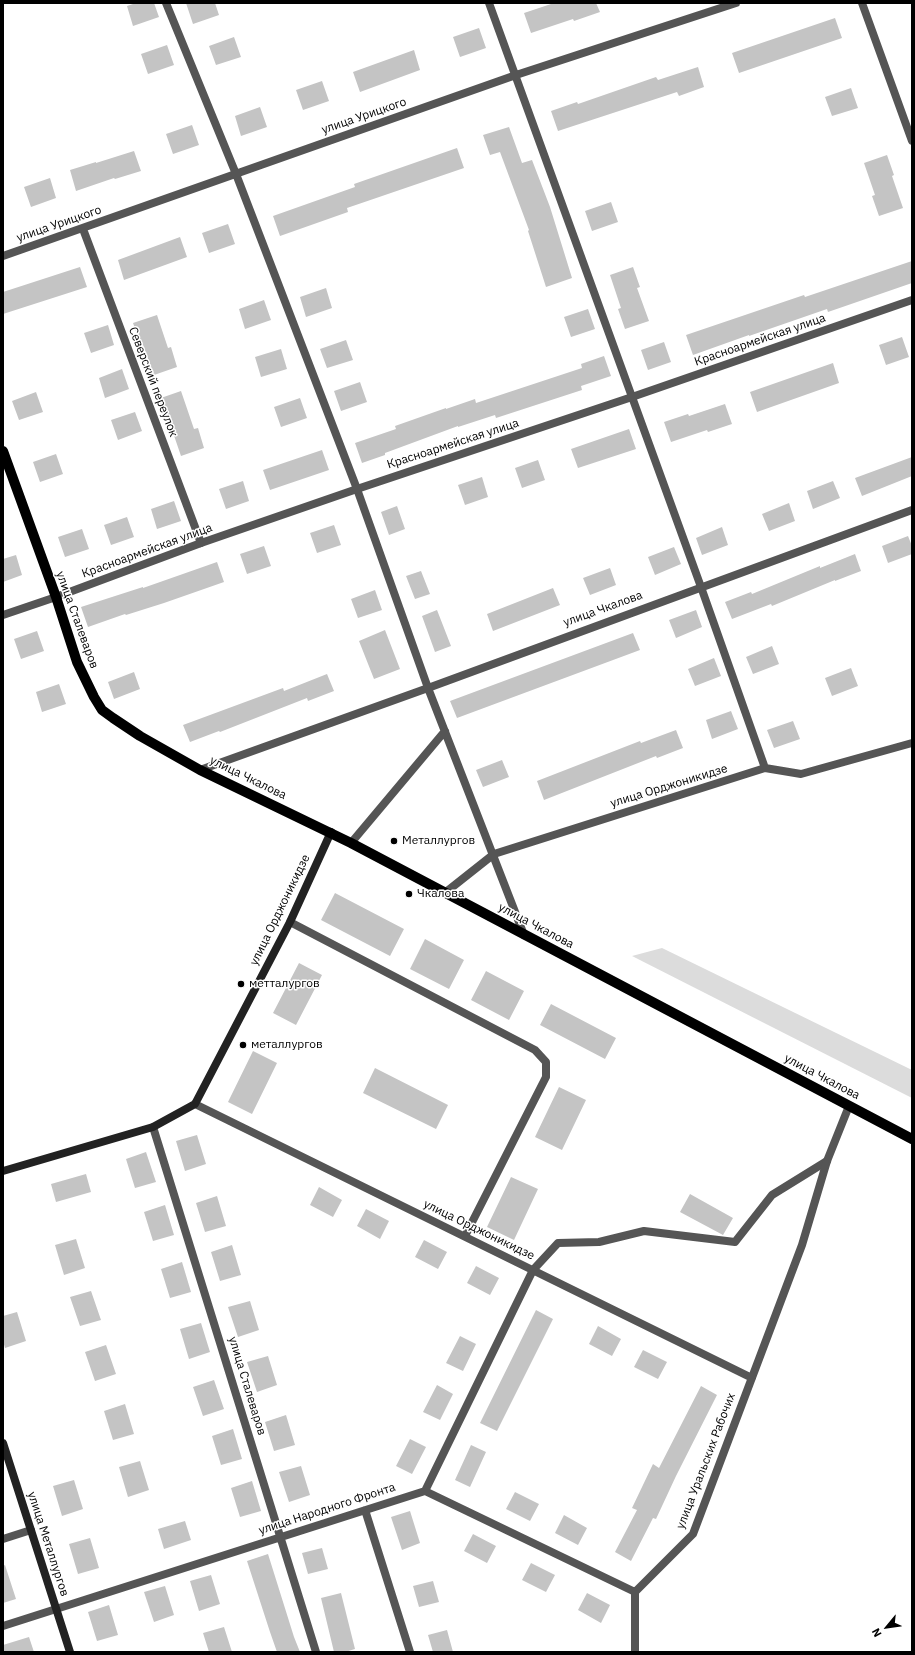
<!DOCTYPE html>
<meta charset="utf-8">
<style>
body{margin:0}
#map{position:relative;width:915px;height:1655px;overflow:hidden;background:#fff;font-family:"IBM Plex Sans",sans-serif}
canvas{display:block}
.frame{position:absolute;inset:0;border:4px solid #000;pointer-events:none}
.north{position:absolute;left:867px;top:1607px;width:40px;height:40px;-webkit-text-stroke:3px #fff;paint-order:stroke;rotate:241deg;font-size:11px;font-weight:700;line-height:16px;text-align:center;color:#000}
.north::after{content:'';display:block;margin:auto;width:14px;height:18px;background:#000;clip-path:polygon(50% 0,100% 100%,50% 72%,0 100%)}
</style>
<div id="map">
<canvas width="915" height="1655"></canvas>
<div class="frame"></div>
<div class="north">N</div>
</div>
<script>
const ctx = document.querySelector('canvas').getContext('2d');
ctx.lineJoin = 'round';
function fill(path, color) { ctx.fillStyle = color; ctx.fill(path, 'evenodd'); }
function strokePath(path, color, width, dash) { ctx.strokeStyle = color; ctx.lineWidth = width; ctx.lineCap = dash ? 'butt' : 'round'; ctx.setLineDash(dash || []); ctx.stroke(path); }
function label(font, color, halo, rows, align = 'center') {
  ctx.font = font + ' "IBM Plex Sans",sans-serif'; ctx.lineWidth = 3; ctx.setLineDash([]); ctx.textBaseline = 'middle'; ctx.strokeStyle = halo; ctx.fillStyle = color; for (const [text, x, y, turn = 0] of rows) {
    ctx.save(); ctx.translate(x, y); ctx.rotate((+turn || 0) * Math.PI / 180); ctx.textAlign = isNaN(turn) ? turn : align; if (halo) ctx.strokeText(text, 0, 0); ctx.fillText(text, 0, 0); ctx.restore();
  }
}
const green = new Path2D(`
 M662,948L912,1070V1098L632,956Z`);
const building = new Path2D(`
 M136,3H154L159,17L133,26L127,6Z
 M186,3H215L219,15L193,24Z
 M554,3H596L600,12L574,21L573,19L531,33L524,13Z
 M835,18L842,38L739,73L732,53Z
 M479,28L486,48L460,57L453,37Z
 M234,37L241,57L216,65L209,46Z
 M167,45L174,65L148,74L141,54Z
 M414,50L420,70L360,92L353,72Z
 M698,67L704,87L679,96L677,92L558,131L551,111L577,102L578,104L656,77L658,80Z
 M322,81L329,101L303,110L296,90Z
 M851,88L858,108L832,116L825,97Z
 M260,107L267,127L241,136L235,116Z
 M192,125L199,145L173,154L166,134Z
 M509,127L522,163L532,160L550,207L572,278L546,287L528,231L529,230L500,152L490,155L483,135Z
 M457,148L464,168L347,208L348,212L280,236L273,216L355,187L354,184Z
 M134,151L141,171L115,179L114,178L76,191L70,170L96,162V163Z
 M887,155L894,175L892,176L903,208L879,216L872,196L875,195L864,163Z
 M50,178L56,198L31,207L24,187Z
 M611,202L618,222L592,231L585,211Z
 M228,224L235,244L209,253L202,233Z
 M180,237L187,257L124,280L118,260Z
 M912,261V283L828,312L827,309L749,336V335L693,355L686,335L804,295L805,297Z
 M80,267L87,287L3,314V292Z
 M633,267L640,287L637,288L649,321L625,329L618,309L621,308L610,275Z
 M326,288L332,308L306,317L300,297Z
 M264,300L271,320L245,329L239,309Z
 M588,309L595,329L571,337L564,317Z
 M157,315L168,348L171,347L177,367L154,375L142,342L140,343L133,323Z
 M108,325L114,345L91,353L84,333Z
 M902,337L909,357L886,365L879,345Z
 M346,340L353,360L327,368L320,349Z
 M664,342L671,362L648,370L641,350Z
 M281,349L287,369L261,377L255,357Z
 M604,356L611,376L581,386L582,390L496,418L495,415L458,427V426L385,453V455L362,463L355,443L396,429L395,426L446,408V409L475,399L476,403L582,368L581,364Z
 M833,363L839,383L757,412L750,392Z
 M122,369L129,389L105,398L99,378Z
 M360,382L367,402L341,411L334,391Z
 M181,391L194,429L198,428L204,448L181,456L168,418L164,419L158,399Z
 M36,392L43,412L19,420L12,401Z
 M300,398L307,418L281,427L274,407Z
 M725,404L732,424L708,432L707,430L671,442L664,422L688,414L689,416Z
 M135,412L142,431L118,440L111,420Z
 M629,429L636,449L578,468L571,449Z
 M322,450L329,470L270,490L263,470Z
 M56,454L63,474L40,482L33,462Z
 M912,457V476L862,496L855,478Z
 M538,460L545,480L522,488L515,468Z
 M482,477L488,497L465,505L458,485Z
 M243,481L249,501L226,509L219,489Z
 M833,481L840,498L813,509L807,491Z
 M174,501L181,521L157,529L151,509Z
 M789,503L795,521L769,531L762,514Z
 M397,506L405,529L389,535L381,512Z
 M127,517L134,537L111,545L104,525Z
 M334,525L341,545L317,553L310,533Z
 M722,527L728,545L702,555L696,538Z
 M82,529L89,549L65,557L58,537Z
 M908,536L912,546V554L888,563L882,546Z
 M264,546L271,566L247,574L240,554Z
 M674,547L681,564L655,575L648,557Z
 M855,554L861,571L835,581V580L772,606L771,604L732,619L725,602L751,592L752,594L820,566V568Z
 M16,555L22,575L3,582V559Z
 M217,562L224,582L164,603L126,615L125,614L88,627L81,607L143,587V588Z
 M610,568L616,585L590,595L583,578Z
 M421,571L430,594L415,599L406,576Z
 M553,588L560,605L493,631L487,614Z
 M375,590L382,610L358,618L351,599Z
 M437,610L451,646L435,652L422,616Z
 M696,610L702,627L676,638L669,620Z
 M385,630L400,669L374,679L359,641Z
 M37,631L44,651L21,659L14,639Z
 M633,633L640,650L457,718L450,701Z
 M772,646L779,664L753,674L746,657Z
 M714,658L721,676L695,686L688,669Z
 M851,668L858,686L832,696L825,678Z
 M134,672L140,689L114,699L108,682Z
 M327,674L334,691L308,701L307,698L220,732L219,731L190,742L183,725L283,688L284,691Z
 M59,684L66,704L42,712L36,692Z
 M731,711L738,729L712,739L706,720Z
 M793,721L800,739L774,748L767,730Z
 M676,730L683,748L657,758L656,756L544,800L537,781L640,741L641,743Z
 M502,760L509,777L483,787L476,770Z
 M335,893L404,929L390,956L321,920Z
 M425,939L464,960L449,989L410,969Z
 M299,963L322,975L296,1025L273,1013Z
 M486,971L524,991L509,1020L471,1000Z
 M551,1004L616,1038L605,1059L540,1025Z
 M253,1051L277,1063L252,1114L228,1102Z
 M375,1068L448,1105L436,1129L363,1093Z
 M559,1087L586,1100L562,1150L535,1137Z
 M197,1135L206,1164L185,1171L176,1141Z
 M146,1152L156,1182L135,1188L126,1159Z
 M86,1174L91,1192L56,1202L51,1184Z
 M511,1177L538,1189L514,1240L487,1227Z
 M319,1187L342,1200L333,1217L310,1205Z
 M690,1194L733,1218L723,1235L680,1212Z
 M217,1196L226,1226L205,1232L196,1203Z
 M165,1205L174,1235L153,1241L144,1212Z
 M366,1209L389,1221L380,1239L357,1226Z
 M76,1239L85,1268L64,1275L55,1245Z
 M424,1240L447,1252L438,1269L415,1257Z
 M232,1245L241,1275L220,1281L211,1252Z
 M182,1262L191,1292L170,1298L161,1269Z
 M476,1266L499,1278L490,1295L467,1283Z
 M91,1291L101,1320L80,1326L70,1297Z
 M250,1301L259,1330L238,1337L228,1307Z
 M536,1310L553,1319L497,1431L480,1423Z
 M17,1312L26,1341L5,1348L3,1341V1316Z
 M201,1323L210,1352L189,1359L180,1329Z
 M598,1326L621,1339L612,1356L589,1344Z
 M460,1336L476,1344L463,1371L446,1363Z
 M106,1345L116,1374L95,1381L85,1352Z
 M643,1350L667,1362L658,1379L634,1367Z
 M268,1356L277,1385L257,1392L247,1362Z
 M214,1380L224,1409L203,1416L193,1387Z
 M437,1385L453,1394L440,1420L423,1412Z
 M701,1386L717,1395L676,1476L656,1519L653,1518L631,1561L615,1552L637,1510L632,1508L653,1464L659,1468Z
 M125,1404L134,1434L113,1440L104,1411Z
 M286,1415L295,1445L274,1451L265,1422Z
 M233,1429L242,1459L221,1465L212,1436Z
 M410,1439L426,1447L412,1474L396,1466Z
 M471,1445L486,1452L470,1487L455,1480Z
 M140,1461L149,1490L128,1497L119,1467Z
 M301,1466L310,1495L289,1502L279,1472Z
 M74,1480L83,1509L62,1516L53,1486Z
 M252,1481L261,1511L240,1517L231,1488Z
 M515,1492L539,1504L530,1521L506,1509Z
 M410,1511L420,1543L402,1550L391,1517Z
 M564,1515L587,1528L578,1545L555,1533Z
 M185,1521L191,1540L164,1549L158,1529Z
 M473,1534L496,1546L487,1563L464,1551Z
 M90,1538L99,1568L78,1574L69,1544Z
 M322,1548L328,1569L308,1574L302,1553Z
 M268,1554L294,1637L300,1652H277L270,1632L247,1561Z
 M531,1563L555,1575L546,1592L522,1580Z
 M5,1565L16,1599L3,1603V1566Z
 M211,1575L220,1604L199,1611L190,1581Z
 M433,1581L439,1602L419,1607L413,1586Z
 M165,1586L174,1615L154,1622L144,1592Z
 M341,1593L355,1649L345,1652H334L321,1598Z
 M587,1593L610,1605L601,1623L578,1610Z
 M109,1605L118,1635L97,1641L88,1612Z
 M224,1627L232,1652H209L203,1633Z
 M447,1630L453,1652H433L428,1635Z
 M29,1637L34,1652H3V1645Z`);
const service = new Path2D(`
 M290,922L535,1050L546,1062V1077L465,1236
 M533,1270L558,1243L599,1242L644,1231L735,1242L772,1195L827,1161`);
const minor = new Path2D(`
 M166,3L236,174L357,489L428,688L524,935
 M489,3L701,587L765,768
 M862,3L912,141
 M83,229L201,543
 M3,256L516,75L736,3
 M3,615L56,597
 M200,770L428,688L912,510
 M351,843L445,731
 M446,892L494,854L765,768L801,774L912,743
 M195,1104L752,1378
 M153,1127L316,1652
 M425,1491L635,1592
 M365,1510L410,1652
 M3,1539L31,1530
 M3,1626L425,1491L533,1270
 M635,1652V1592L693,1534L802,1245L827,1161L849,1106`);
const tertiary = new Path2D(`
 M56,597L201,543L357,489L632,397L912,300`);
const secondary = new Path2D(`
 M3,1171L153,1127L195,1104L290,922L331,832
 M3,1443L70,1652`);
const primary = new Path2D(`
 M3,451L56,597L77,662L94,697L102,710L113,718L140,736L200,770L351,843L912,1139`);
const markers = [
 [394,841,4,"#000"],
 [409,894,4,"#000"],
 [241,984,4,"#000"],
 [243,1045,4,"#000"]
];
const streetNames = [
 ["улица Урицкого",364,116,-19],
 ["улица Урицкого",59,224,-19],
 ["Красноармейская улица",760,340,-19],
 ["Северский переулок",153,382,69],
 ["Красноармейская улица",453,444,-18],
 ["Красноармейская улица",147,551,-20],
 ["улица Чкалова",603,609,-20],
 ["улица Сталеваров",77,620,70],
 ["улица Чкалова",248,778,26],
 ["улица Орджоникидзе",669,786,-17],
 ["улица Орджоникидзе",280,910,-64],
 ["улица Чкалова",536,926,28],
 ["улица Чкалова",822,1077,28],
 ["улица Орджоникидзе",479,1230,26],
 ["улица Сталеваров",247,1386,73],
 ["улица Уральских Рабочих",706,1461,-69],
 ["улица Народного Фронта",327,1509,-18],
 ["улица Металлургов",48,1544,72]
];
const poiNames = [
 ["Металлургов",402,841],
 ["Чкалова",417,894],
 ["метталургов",249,984],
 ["металлургов",251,1045]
];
fill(green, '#dcdcdc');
fill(building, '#c4c4c4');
strokePath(service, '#555', 8);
strokePath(minor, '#555', 8);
strokePath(tertiary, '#555', 8);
strokePath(secondary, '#222', 8);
strokePath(primary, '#000', 10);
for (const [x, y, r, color] of markers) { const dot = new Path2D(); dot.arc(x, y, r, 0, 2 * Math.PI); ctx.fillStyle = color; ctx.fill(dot); strokePath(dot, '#fff', 1.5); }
label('12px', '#000', '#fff', streetNames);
label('12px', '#000', '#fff', poiNames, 'left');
</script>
